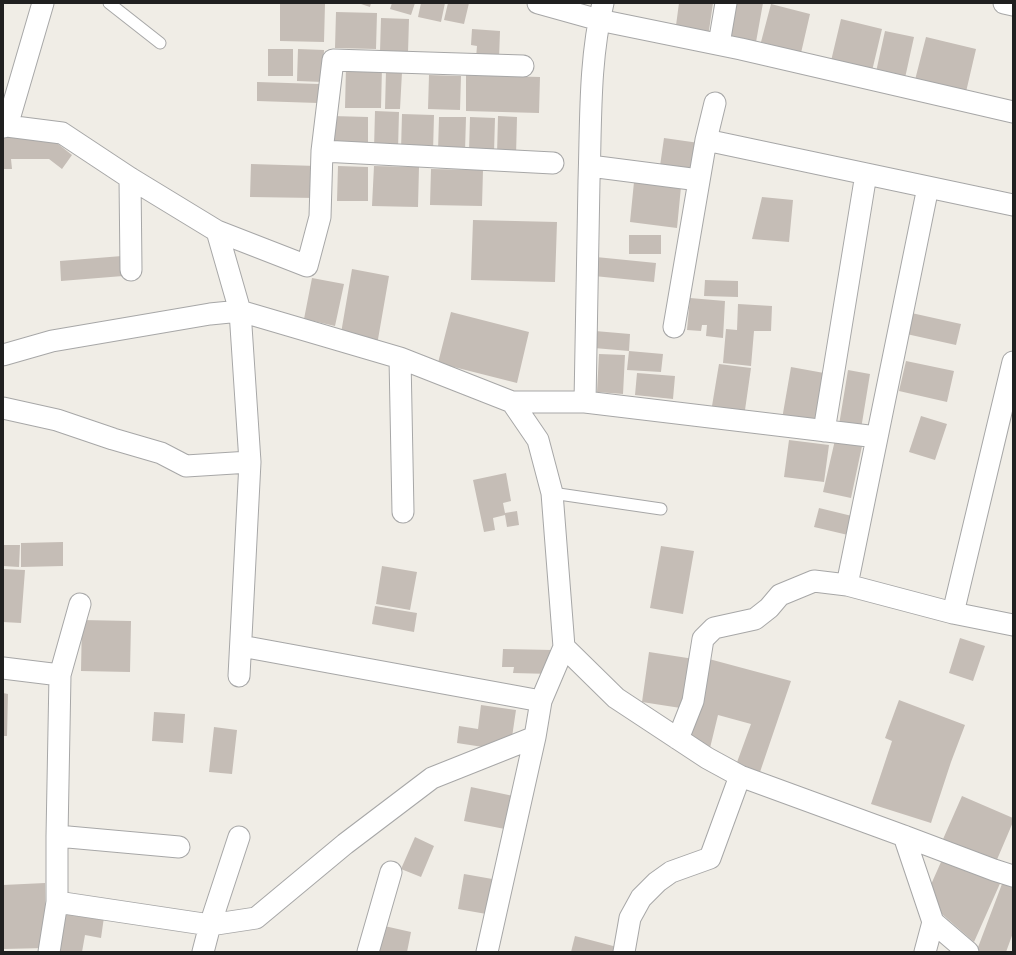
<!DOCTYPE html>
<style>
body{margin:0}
#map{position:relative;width:1016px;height:955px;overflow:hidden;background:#f0ede6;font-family:Inter,sans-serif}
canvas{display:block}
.frame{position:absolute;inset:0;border:4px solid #202020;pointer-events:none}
</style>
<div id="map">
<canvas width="1016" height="955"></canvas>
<div class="frame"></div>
</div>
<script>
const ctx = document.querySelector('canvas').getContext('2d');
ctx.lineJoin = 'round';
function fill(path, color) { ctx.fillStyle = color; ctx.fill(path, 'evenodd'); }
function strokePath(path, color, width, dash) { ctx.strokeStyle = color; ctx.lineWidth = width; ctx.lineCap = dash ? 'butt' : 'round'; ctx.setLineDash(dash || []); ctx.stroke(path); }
const building = new Path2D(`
 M280,3L325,4L324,42L280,41Z
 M358,3H371L370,7Z
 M392,3H415L411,15L390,9Z
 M421,3H445L441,22L418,17Z
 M448,3H469L464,24L444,20Z
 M679,3H713L708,37L675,33Z
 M735,3H763L756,42L729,37Z
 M771,4L810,14L801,53L761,42Z
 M336,12L377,13L376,49L335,48Z
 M381,18L409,19L408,53L380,52Z
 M841,19L882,29L872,71L831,61Z
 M472,29L500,31L499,59L476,58L477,46L471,45Z
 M885,31L914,37L905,78L876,72Z
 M926,37L976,49L966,92L915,80Z
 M268,49H293V76H268Z
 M298,49L324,50L323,82L297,81Z
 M346,67H382L381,108H345Z
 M386,71L402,72L400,109H385Z
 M429,75L461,76L460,110L428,109Z
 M466,75L540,77L539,113L466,111Z
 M257,82L319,84L318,103L257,101Z
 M375,111L399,112L398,150L374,149Z
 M402,114L434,115L433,152L401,151Z
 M332,116L368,117V144L332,143Z
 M498,116L517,117L516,156L497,155Z
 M439,117H466L465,152L438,151Z
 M470,117L495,118L494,153L469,152Z
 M48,136L72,155L62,169L49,159H11L12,169H3V138Z
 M664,138L699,143L695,171L660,166Z
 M251,164L317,166L316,198L250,197Z
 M338,166L368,167V201H337Z
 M374,166L419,167L418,207L372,206Z
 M431,169L483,170L482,206L430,205Z
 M634,182L681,187L677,228L630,222Z
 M762,197L793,200L789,242L752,239Z
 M473,220L557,222L555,282L471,280Z
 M629,235H661V254H629Z
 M122,256L123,276L61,281L60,261Z
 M596,257L656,263L654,282L594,276Z
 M352,269L389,276L377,345L340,339Z
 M312,278L344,284L335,326L304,319Z
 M705,280L738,281V297L704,296Z
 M690,298L725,301L723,338L706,336L707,325H702L701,331L687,330Z
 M738,304L772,306L771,331H754L751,366L723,363L726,329L737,330Z
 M451,312L529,332L517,383L438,363Z
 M907,312L961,324L956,345L902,333Z
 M595,331L630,334L629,351L594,348Z
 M629,351L663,354L661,372L627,370Z
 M599,354L625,355L623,394L597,392Z
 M906,361L954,371L947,402L899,391Z
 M719,364L751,368L744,417L711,412Z
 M791,367L824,373L815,424L782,419Z
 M848,370L870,374L861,429L839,425Z
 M637,373L675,376L673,399L635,395Z
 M921,416L947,424L935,460L909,452Z
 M789,440L829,445L824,482L784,477Z
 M835,440L862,446L851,498L823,492Z
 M506,473L511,501L503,503L505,513L517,511L519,525L507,527L505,515L493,518L495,530L484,532L473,480Z
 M819,508L852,516L848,535L814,527Z
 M63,542V566L21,567V543Z
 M3,545H20L19,567L3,566Z
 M661,546L694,551L683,614L650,608Z
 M382,566L417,572L410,610L376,604Z
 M3,569L25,570L21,623L3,622Z
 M375,606L417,613L414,632L372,624Z
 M82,620L131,621L130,672L81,671Z
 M960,638L985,646L973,681L949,673Z
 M503,649L552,650V674L513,673L514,667H502Z
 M649,652L694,659L687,709L642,702Z
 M709,659L791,681L760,772L736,765L751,724L718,715L710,748L688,742Z
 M3,693L8,694L7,736H3Z
 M899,700L965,725L951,762L931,823L871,804L892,741L885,738Z
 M481,705L516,710L511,744L496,749L457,743L459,726L478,729Z
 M154,712L185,714L183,743L152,741Z
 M214,727L237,730L232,774L209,772Z
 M471,787L518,797L510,830L464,821Z
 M962,796L1013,818V822L993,869L940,846Z
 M415,837L434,846L421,877L401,869Z
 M945,853L1002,879L974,942L935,908L929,889Z
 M464,874L498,880L492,915L458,909Z
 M1005,876L1013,879V933L1006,952H982L977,950Z
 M45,883L46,948L3,949V885Z
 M57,904L105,910L101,938L85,935L82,952H50Z
 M380,925L411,932L407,952H374Z
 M575,936L617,947L616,952H571Z`);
const service = new Path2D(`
 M109,3L160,43
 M552,493L661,509`);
const minor = new Path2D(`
 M538,3L599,20L741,49L1013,112
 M1004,3L1013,5
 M719,44L726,3
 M7,126L43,3
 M3,127L7,126L62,133L130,178L217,231L307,266L320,217L322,151L333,60L523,66
 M706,140L1013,205
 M322,151L553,163
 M590,166L699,180
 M130,178L131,270
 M217,231L240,311L250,462L239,676
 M674,327L706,140L715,103
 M3,355L52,341L210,314L240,311L400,358L512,402H585L877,437
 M400,358L403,512
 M585,402C587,329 588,255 589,181C591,122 589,60 603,3
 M3,408L57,420L113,439L161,453L186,466L250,462
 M824,431L866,174
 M847,585L928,187
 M953,613L1013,362
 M241,646L541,701
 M564,647L616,698L707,758L740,776L904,836L994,870L1013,876
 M3,668L60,675
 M678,739L693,701L703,639L714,628L755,619L769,608L780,595L814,581L847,585L953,613L1013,625
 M57,836L179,847
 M904,836L933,922L968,952
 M57,902L210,925L256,918L345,844L432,778L535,737
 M49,952L57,902V836L60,675L80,604
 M203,952L210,925L239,837
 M368,952L391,872
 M487,952L535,737L541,701L564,647L552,493L538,440L512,402
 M624,952L630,918L641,898L657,882L671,872L710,858L740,776
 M925,952L933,922`);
fill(building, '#c5bdb6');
strokePath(service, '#a7a7a7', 13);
strokePath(minor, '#a7a7a7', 23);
strokePath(service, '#fff', 11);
strokePath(minor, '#fff', 21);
</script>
